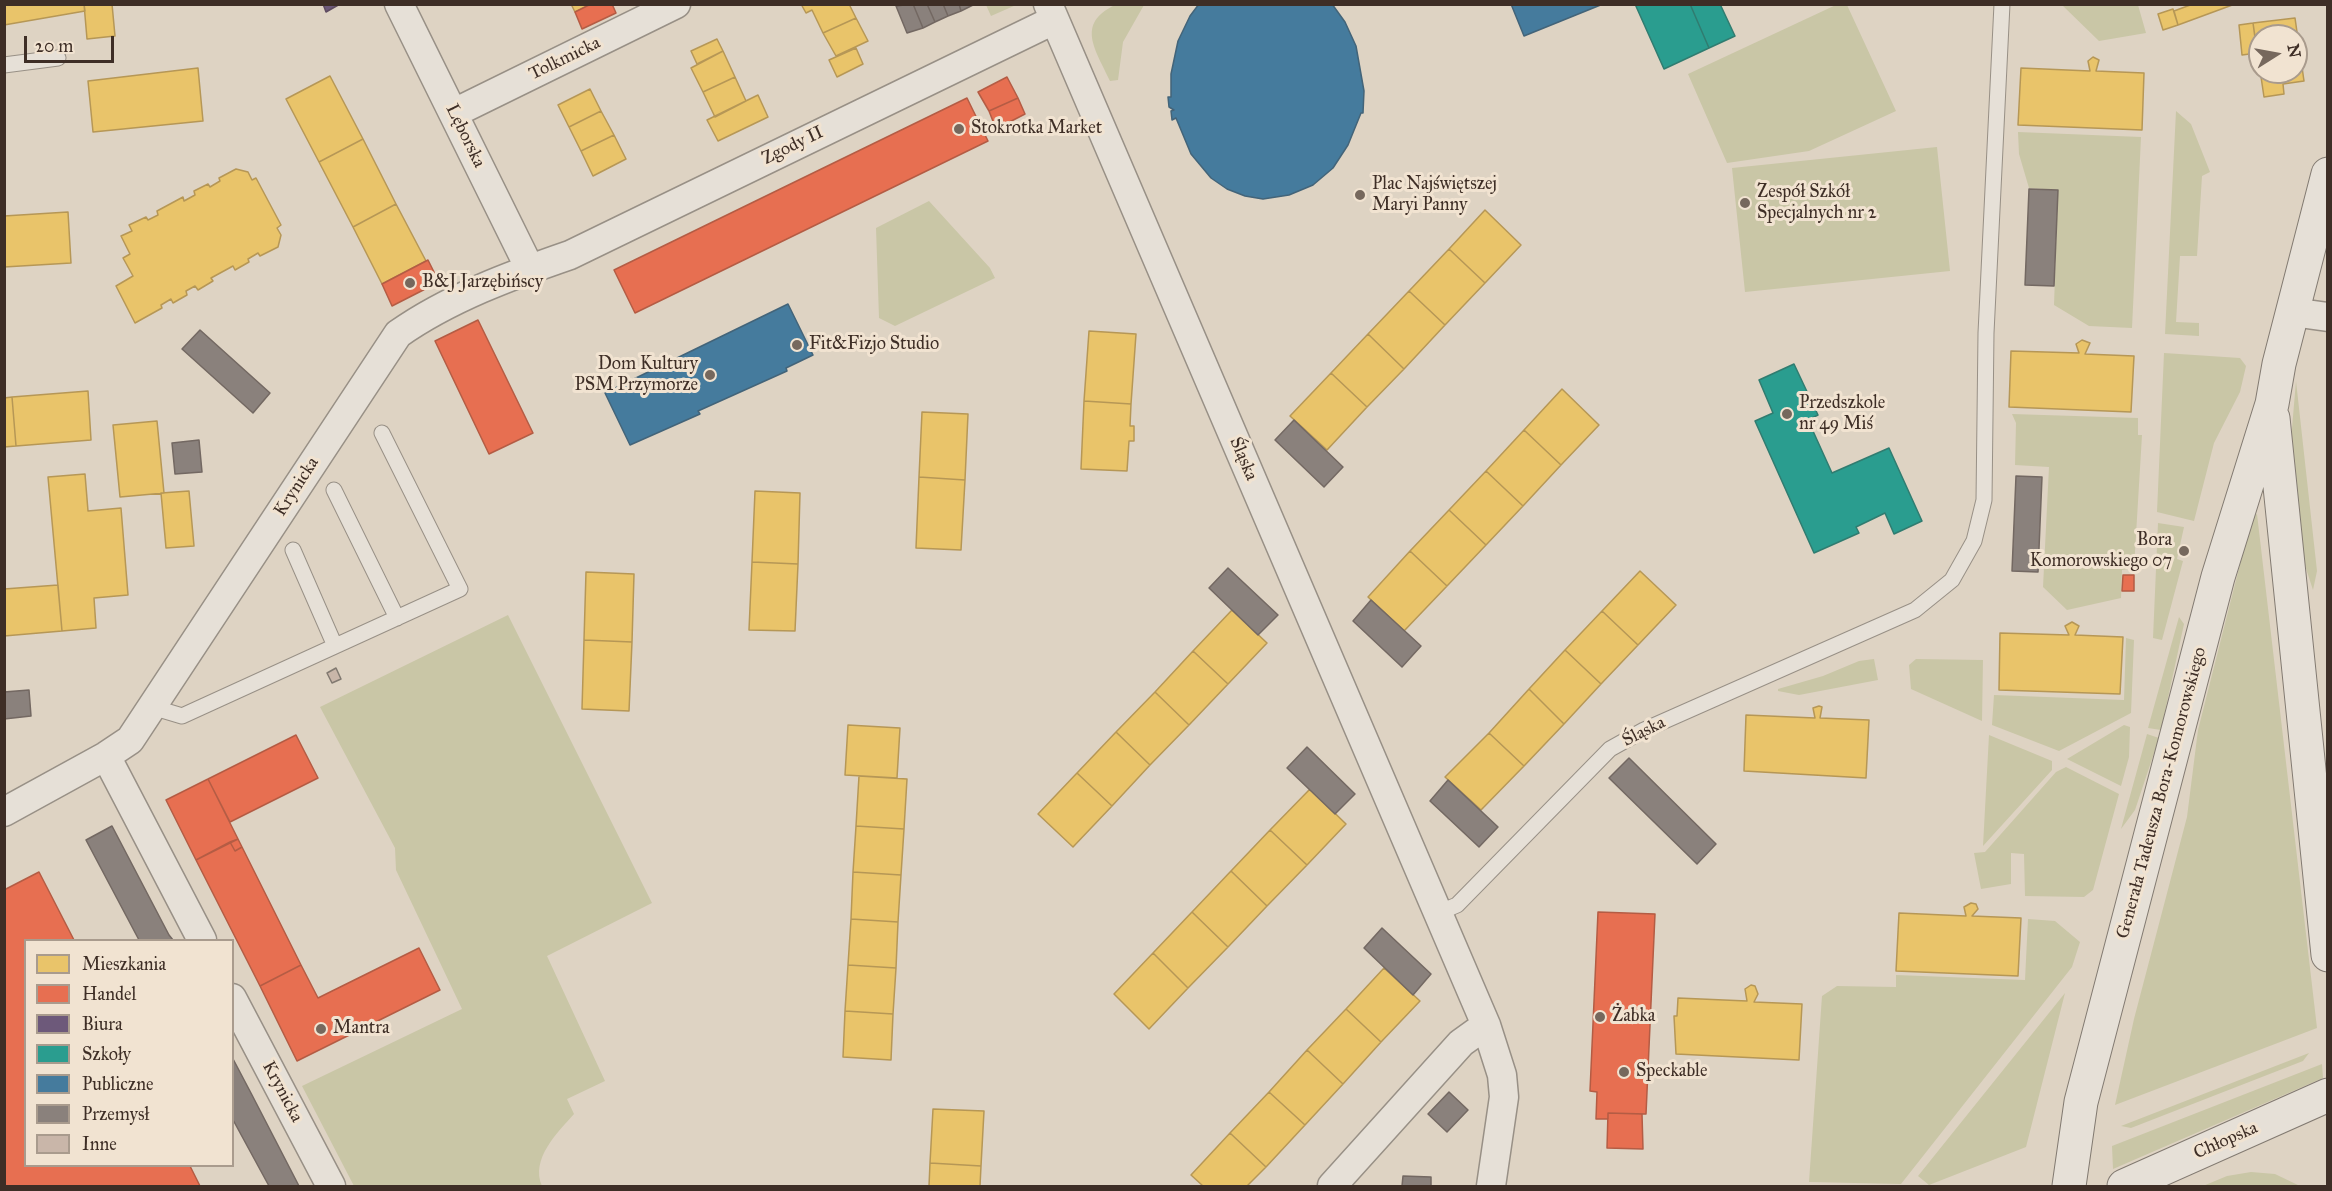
<!DOCTYPE html>
<meta charset="utf-8">
<style>
body{margin:0}
#map{position:relative;width:2332px;height:1191px;overflow:hidden;background:#ded3c3;font-family:"IM FELL Great Primer",serif}
canvas{display:block}
.frame{position:absolute;inset:0;border:6px solid #3e2e26;pointer-events:none}
.legend{position:absolute;left:24px;top:939px;width:210px;height:228px;box-sizing:border-box;background:#f1e3d1;border:2px solid #a99b8d;margin:0;padding:8px 10px;list-style:none;font-size:18px;color:#3e2e26}
.legend li{display:flex;align-items:center;gap:12px;height:30px}
.legend b{width:30px;border:2px solid #a99b8d}
.north{position:absolute;left:2248px;top:24px;width:60px;height:60px;box-sizing:border-box;background:#f1e3d1;border:2px solid #a99b8d;border-radius:50%;rotate:79deg;font-size:16px;font-weight:700;line-height:24px;text-align:center;color:#3e2e26}
.north::after{content:'';display:block;margin:auto;width:21px;height:27px;background:#76685d;clip-path:polygon(50% 0,100% 100%,50% 72%,0 100%)}
.scale{position:absolute;left:24px;top:36px;width:90px;height:27px;box-sizing:border-box;border:3px solid #3e2e26;border-top:0;padding-left:8px;font-size:18px;line-height:21px;white-space:nowrap;color:#3e2e26;-webkit-text-stroke:4px #f1e3d1;paint-order:stroke}
</style>
<div id="map">
<canvas width="2332" height="1191"></canvas>
<div class="frame"></div>
<ul class="legend">
<li><b style="height:16px;background:#e9c46a"></b>Mieszkania</li>
<li><b style="height:16px;background:#e76f51"></b>Handel</li>
<li><b style="height:16px;background:#6d597a"></b>Biura</li>
<li><b style="height:16px;background:#2a9d8f"></b>Szkoły</li>
<li><b style="height:16px;background:#457b9d"></b>Publiczne</li>
<li><b style="height:16px;background:#8a817c"></b>Przemysł</li>
<li><b style="height:16px;background:#c9b6a9"></b>Inne</li>
</ul>
<div class="north">N</div>
<div class="scale">20 m</div>
</div>
<script>
const ctx = document.querySelector('canvas').getContext('2d');
ctx.lineJoin = 'round';
function fill(path, color) { ctx.fillStyle = color; ctx.fill(path, 'evenodd'); }
function strokePath(path, color, width, dash) { ctx.strokeStyle = color; ctx.lineWidth = width; ctx.lineCap = dash ? 'butt' : 'round'; ctx.setLineDash(dash || []); ctx.stroke(path); }
function label(font, color, halo, rows, align = 'center') {
  ctx.font = font + ' "IM FELL Great Primer",serif'; ctx.lineWidth = 6; ctx.setLineDash([]); ctx.textBaseline = 'middle'; ctx.strokeStyle = halo; ctx.fillStyle = color; for (const [text, x, y, turn = 0] of rows) {
    ctx.save(); ctx.translate(x, y); ctx.rotate((+turn || 0) * Math.PI / 180); ctx.textAlign = isNaN(turn) ? turn : align; if (halo) ctx.strokeText(text, 0, 0); ctx.fillText(text, 0, 0); ctx.restore();
  }
}
const green = new Path2D(`
 M1838,4L1847,5L1896,111L1809,151L1727,163L1688,74Z
 M1016,5L991,16L986,5V4Z
 M1115,5H1144L1123,42L1118,80L1110,81C1096,50 1075,24 1115,5Z
 M2062,5H2138L2146,33L2099,41Z
 M2176,111L2191,124L2210,172L2202,176L2197,256H2180L2176,322L2199,323V336L2165,334Z
 M2018,132L2141,137L2132,328L2089,326L2054,305L2058,190L2029,188L2019,154Z
 M1937,147L1950,271L1745,292L1732,168Z
 M929,201L990,268L995,278L895,326L879,318L876,228Z
 M2164,353L2240,358L2246,366L2240,392L2214,443L2194,521L2157,512Z
 M2296,381L2317,571L2313,590L2300,550L2291,440Z
 M2012,414L2138,418V435H2142L2134,568L2122,570L2121,598L2067,610L2043,587L2049,467L2015,465L2016,423Z
 M2257,514L2317,1028L2115,1105L2134,1019L2187,817L2198,730L2252,517Z
 M2158,523L2184,527L2177,559L2183,561L2162,640L2153,638Z
 M508,615L652,903L547,956L605,1081L567,1099L574,1114C558,1132 530,1159 542,1186H354L302,1086L462,1009L396,870L395,848L320,707Z
 M2179,617L2184,624L2161,730L2148,728Z
 M2126,638L2134,640L2131,713L2059,751L1992,725L1994,695L2124,700Z
 M1874,659L1878,680L1799,695L1778,691V689L1823,676L1859,661Z
 M1916,659L1983,660L1982,721L1911,689L1909,665Z
 M2124,725L2130,727L2129,757L2121,786L2067,759Z
 M2147,734L2159,738L2135,810L2121,829Z
 M1989,735L2052,761V770L1983,846Z
 M2066,767L2119,794L2093,890L2084,897L2025,896L2024,854L2011,853V884L1981,889L1974,853L1985,852L2056,772Z
 M2028,919L2055,921L2080,942L2072,967L1901,1184L1809,1182L1822,996L1837,986L1896,987V975L2025,980Z
 M2065,993L2026,1147L1929,1185L1918,1176Z
 M2309,1053L2303,1061L2131,1128L2121,1126Z
 M2322,1064L2323,1078L2113,1169L2112,1146Z
 M2251,1172L2275,1174L2300,1186H2203L2227,1176Z`);
const homes = new Path2D(`
 M4,4H84L85,11L4,25Z
 M84,4H112L115,36L87,39Z
 M571,4H591L575,12Z
 M801,4H849L856,18L823,33L812,10L806,13Z
 M2193,4H2235L2178,25L2174,11Z
 M2173,9L2178,25L2163,30L2158,14Z
 M856,18L868,41L836,56L823,33Z
 M2295,18L2304,81L2283,84L2284,94L2264,97L2253,23ZM2260,36H2296V72H2260Z
 M2253,23L2257,53L2242,55L2239,25Z
 M717,39L723,51L697,64L691,51Z
 M856,48L863,64L837,77L829,60Z
 M723,51L735,77L703,92L691,68Z
 M2093,57L2099,60L2096,71L2144,73L2142,130L2018,125L2021,68L2090,71L2088,61Z
 M198,68L203,121L93,132L88,81Z
 M330,76L363,139L319,162L286,99Z
 M735,77L746,101L715,117L703,92Z
 M590,89L601,111L569,127L558,105Z
 M758,95L768,117L718,141L707,120Z
 M601,111L614,135L581,151L569,127Z
 M614,135L626,159L593,176L581,151Z
 M363,139L396,204L353,227L319,162Z
 M236,169L248,172L252,180L256,178L281,225L277,228L281,235L278,247L260,256L258,253L248,259L249,262L235,270L233,266L211,278L213,281L198,290L195,286L186,291L187,295L173,303L171,299L161,305L162,308L135,323L116,286L133,276L123,258L130,254L121,236L132,231L129,225L146,217L148,220L158,215L157,211L183,197L184,201L195,195L194,191L208,184L210,187L220,181L219,178Z
 M396,204L426,261L382,284L353,227Z
 M1485,210L1521,245L1485,283L1449,249Z
 M68,212L71,263L4,267V216Z
 M1449,249L1485,283L1445,325L1409,291Z
 M1409,291L1445,325L1404,369L1368,334Z
 M1089,331L1136,334L1131,404L1084,401Z
 M1368,334L1404,369L1367,407L1331,373Z
 M2082,340L2090,343L2085,354L2134,356L2131,412L2009,407L2011,351L2079,353L2076,344Z
 M1331,373L1367,407L1327,450L1290,416Z
 M1562,389L1599,425L1561,465L1524,430Z
 M88,391L91,440L16,446L12,397Z
 M12,397L16,446L4,447V398Z
 M1084,401L1131,404L1130,426H1134V441H1129L1127,471L1081,469Z
 M922,412L968,414L965,480L919,477Z
 M157,421L164,493L120,497L113,425Z
 M1524,430L1561,465L1523,506L1486,471Z
 M1486,471L1523,506L1486,545L1449,510Z
 M85,474L88,511L121,508L128,595L94,598L96,628L62,631L48,477Z
 M919,477L965,480L961,550L916,548Z
 M189,491L194,546L166,548L161,493Z
 M755,491L800,493L798,564L752,562Z
 M1449,510L1486,545L1447,586L1410,551Z
 M1410,551L1447,586L1404,631L1368,597Z
 M752,562L798,564L795,631L749,630Z
 M1640,571L1676,605L1638,645L1602,611Z
 M586,572L634,574L632,642L584,640Z
 M58,585L62,631L4,636V589Z
 M1232,610L1267,643L1228,684L1193,651Z
 M1602,611L1638,645L1601,684L1565,650Z
 M2072,622L2079,626L2075,635L2123,637L2120,694L1999,690L2000,633L2069,635L2065,626Z
 M584,640L632,642L629,711L582,709Z
 M1565,650L1601,684L1564,724L1529,689Z
 M1193,651L1228,684L1189,725L1155,692Z
 M1529,689L1564,724L1524,766L1489,733Z
 M1155,692L1189,725L1150,765L1116,732Z
 M1819,706L1822,707L1820,718L1869,720L1866,778L1744,771L1746,715L1815,718L1813,708Z
 M848,725L900,728L897,778L845,775Z
 M1116,732L1150,765L1112,806L1077,773Z
 M1489,733L1524,766L1481,810L1445,777Z
 M1077,773L1112,806L1073,847L1038,814Z
 M859,776L907,779L904,829L856,826Z
 M1310,789L1346,824L1307,865L1270,830Z
 M856,826L904,829L901,875L853,872Z
 M1270,830L1307,865L1267,906L1231,871Z
 M1231,871L1267,906L1228,947L1192,912Z
 M853,872L901,875L898,922L851,919Z
 M1971,903L1976,904L1978,909L1972,916L2021,918L2018,976L1896,971L1899,913L1966,916L1964,907Z
 M1192,912L1228,947L1188,988L1153,953Z
 M851,919L898,922L896,968L848,965Z
 M1153,953L1188,988L1149,1029L1114,994Z
 M848,965L896,968L893,1014L845,1011Z
 M1384,968L1420,1001L1381,1042L1346,1009Z
 M1751,985L1755,986L1758,994L1754,1002L1802,1004L1799,1060L1676,1054L1674,1016H1677L1678,998L1747,1001L1745,989Z
 M1346,1009L1381,1042L1343,1084L1307,1050Z
 M845,1011L893,1014L891,1060L843,1057Z
 M1307,1050L1343,1084L1305,1125L1269,1092Z
 M1269,1092L1305,1125L1266,1167L1230,1133Z
 M933,1109L984,1111L981,1166L930,1163Z
 M1230,1133L1266,1167L1247,1186H1203L1191,1175Z
 M930,1163L981,1166L980,1186H929Z`);
const shops = new Path2D(`
 M591,4H612L616,13L582,29L575,12Z
 M1007,77L1018,98L989,111L978,92Z
 M967,98L988,141L635,313L614,270Z
 M1018,98L1025,114L996,129L989,111Z
 M428,260L439,282L392,306L382,284Z
 M478,320L533,433L489,454L435,341Z
 M2123,575H2134V591H2122Z
 M296,735L318,778L230,822L208,779Z
 M208,779L238,839L196,860L166,800Z
 M238,839L242,847L235,851L230,842Z
 M230,842L235,851L242,847L301,965L260,986L196,860Z
 M39,872L74,940H26V1166H190L200,1186H4V890Z
 M1598,912L1655,914L1646,1114L1608,1113V1119H1596L1597,1092L1590,1091Z
 M419,948L440,990L297,1061L260,986L301,965L318,998Z
 M1608,1113L1642,1114L1643,1149L1607,1148Z`);
const offices = new Path2D(`
 M323,4H340L326,12Z`);
const schools = new Path2D(`
 M1635,4H1690L1709,48L1664,69Z
 M1690,4H1720L1735,36L1709,48Z
 M1794,364L1818,415L1808,420L1832,473L1889,448L1922,521L1894,534L1885,513L1856,527L1859,533L1814,553L1755,421L1773,413L1759,380Z`);
const public = new Path2D(`
 M1199,4H1332L1345,22L1356,46L1364,91L1363,113H1361L1348,145L1333,168L1313,185L1289,195L1263,199L1245,196L1227,189L1211,178L1191,154L1176,118L1172,120L1171,111L1174,110L1169,107L1168,97H1171V74L1178,41L1190,16Z
 M1511,4H1603L1524,36Z
 M788,304L813,355L786,368L787,371L698,411L700,414L630,445L605,393Z`);
const industry = new Path2D(`
 M913,4L923,28L907,33L896,6Z
 M913,4H927L935,22L923,28Z
 M927,4H943L948,16L935,22Z
 M943,4H959L961,11L948,16Z
 M959,4H975L961,11Z
 M2029,189L2058,190L2054,286L2025,285Z
 M200,330L270,393L253,413L182,349Z
 M1294,420L1343,467L1324,487L1275,440Z
 M199,440L202,472L175,474L172,443Z
 M2016,476L2042,477L2038,572L2012,571Z
 M1228,568L1278,615L1258,635L1209,588Z
 M1371,600L1421,646L1402,667L1353,621Z
 M29,690L31,716L4,719V692Z
 M1307,747L1355,794L1335,814L1287,768Z
 M1629,758L1716,844L1697,864L1609,778Z
 M1448,780L1498,827L1479,847L1430,801Z
 M112,826L169,935L173,940H139L86,840Z
 M1382,928L1431,974L1413,995L1364,948Z
 M232,1057L252,1095L299,1186H269L232,1118Z
 M1449,1092L1468,1110L1447,1132L1428,1114Z
 M1403,1176L1431,1177V1186H1402Z`);
const building = new Path2D(`
 M336,668L341,679L332,683L327,673Z`);
const lane = new Path2D(`
 M4,65L58,58
 M334,490L397,618
 M293,550L335,646
 M152,707L182,716L460,589L382,433
 M1438,913L1457,905L1610,749L1644,730L1915,610L1952,580L1974,541L1984,500L1986,333L2002,4`);
const street = new Path2D(`
 M399,4L530,269
 M1048,4L1486,1025L1502,1075L1504,1097L1491,1186
 M454,113L676,4
 M2292,312L2328,317
 M106,756L202,940
 M4,812L106,756L130,740L398,334C449,298 512,275 570,255L1054,20
 M232,998L331,1186
 M1332,1186L1461,1043L1486,1025`);
const secondary = new Path2D(`
 M2273,418L2328,955
 M2069,1186L2081,1102L2218,577L2272,404L2279,364L2328,174
 M2124,1186L2328,1095`);
const markers = [
 [959,129,6,"#76685d"],
 [1360,195,6,"#76685d"],
 [1745,203,6,"#76685d"],
 [410,283,6,"#76685d"],
 [797,345,6,"#76685d"],
 [710,375,6,"#76685d"],
 [1787,414,6,"#76685d"],
 [2184,551,6,"#76685d"],
 [1600,1017,6,"#76685d"],
 [321,1029,6,"#76685d"],
 [1624,1072,6,"#76685d"]
];
const streetNames = [
 ["Tolkmicka",565,59,-26],
 ["Lęborska",465,136,64],
 ["Zgody II",793,146,-26],
 ["Śląska",1243,459,67],
 ["Krynicka",297,487,-57],
 ["Śląska",1644,732,-27],
 ["Generała Tadeusza Bora-Komorowskiego",2162,793,-75],
 ["Krynicka",282,1092,62],
 ["Chłopska",2226,1141,-24]
];
const poiNames = [
 ["Stokrotka Market",971,129],
 ["Plac Najświętszej",1372,185],
 ["Maryi Panny",1372,206],
 ["Zespół Szkół",1757,193],
 ["Specjalnych nr 2",1757,214],
 ["B&J Jarzębińscy",422,283],
 ["Fit&Fizjo Studio",809,345],
 ["Dom Kultury",698,365,"right"],
 ["PSM Przymorze",698,386,"right"],
 ["Przedszkole",1799,404],
 ["nr 49 Miś",1799,425],
 ["Bora",2172,541,"right"],
 ["Komorowskiego 07",2172,562,"right"],
 ["Żabka",1612,1017],
 ["Mantra",333,1029],
 ["Speckable",1636,1072]
];
fill(green, '#c9c6a6');
fill(homes, '#e9c46a');
strokePath(homes, '#b69756', 1.5);
fill(shops, '#e76f51');
strokePath(shops, '#b45c44', 1.5);
fill(offices, '#6d597a');
strokePath(offices, '#5f4c61', 1.5);
fill(schools, '#2a9d8f');
strokePath(schools, '#307c70', 1.5);
fill(public, '#457b9d');
strokePath(public, '#436479', 1.5);
fill(industry, '#8a817c');
strokePath(industry, '#736862', 1.5);
fill(building, '#c9b6a9');
strokePath(building, '#827a71', 1.5);
strokePath(lane, '#989086', 17);
strokePath(street, '#989086', 31);
strokePath(secondary, '#827a71', 35);
strokePath(lane, '#e6e0d7', 15);
strokePath(street, '#e6e0d7', 28);
strokePath(secondary, '#e6e0d7', 33);
for (const [x, y, r, color] of markers) { const dot = new Path2D(); dot.arc(x, y, r, 0, 2 * Math.PI); ctx.fillStyle = color; ctx.fill(dot); strokePath(dot, '#f1e3d1', 2); }
label('18px', '#3e2e26', '#f1e3d1', streetNames);
label('18px', '#3e2e26', '#f1e3d1', poiNames, 'left');
</script>
